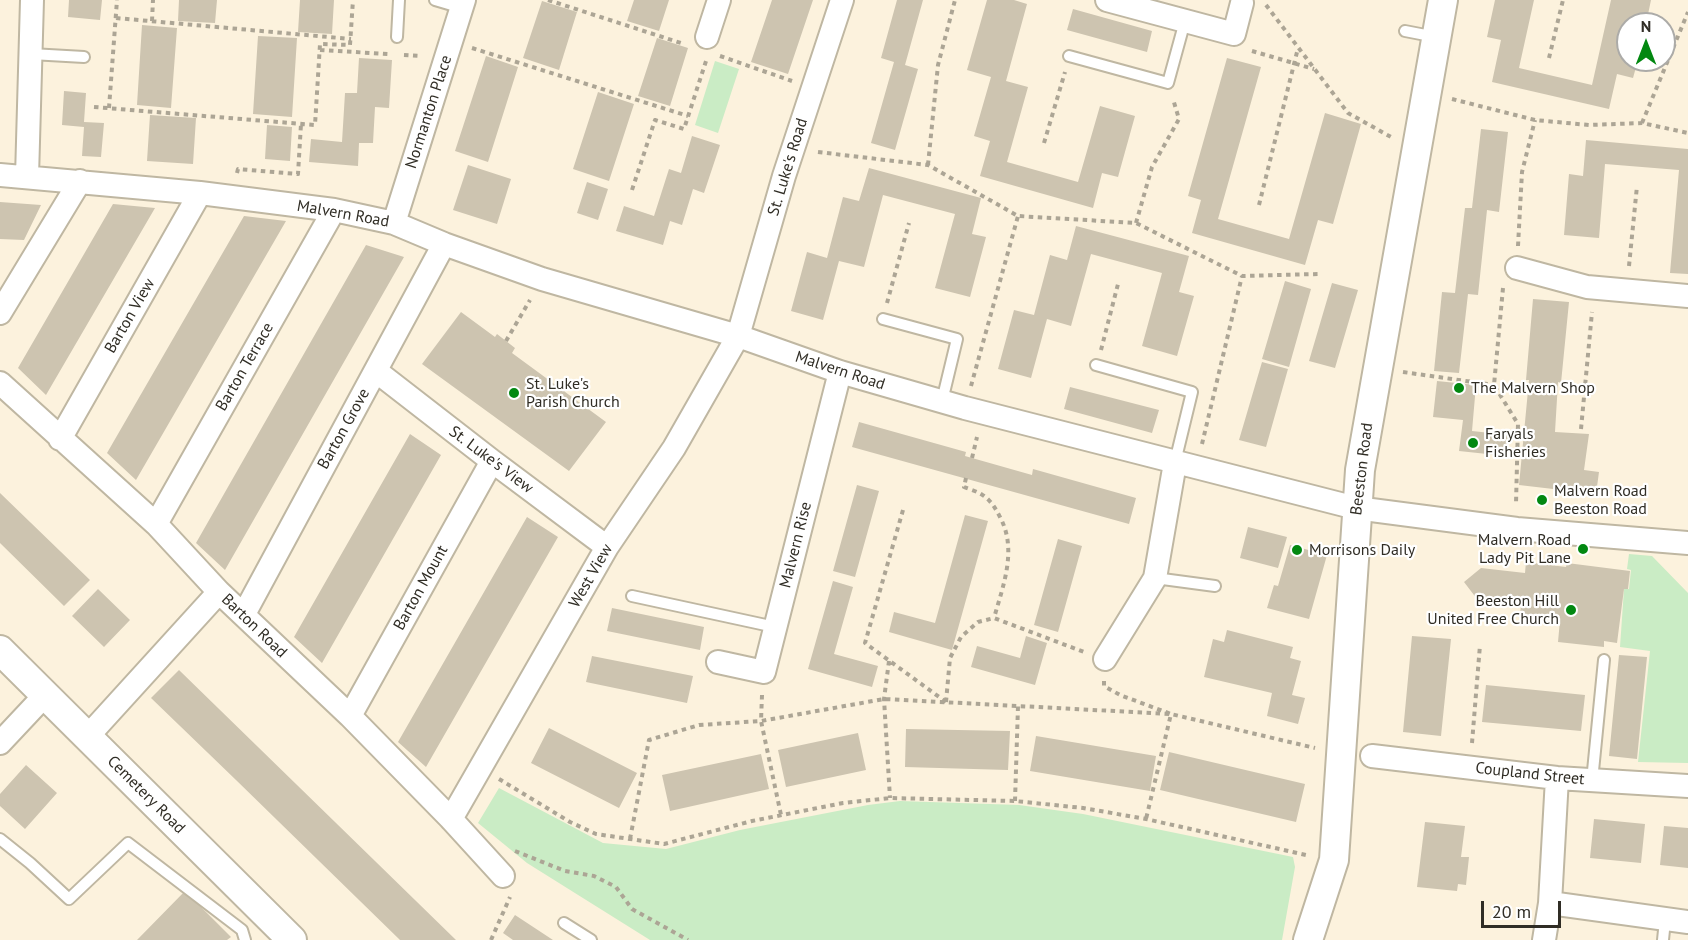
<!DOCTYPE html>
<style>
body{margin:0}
#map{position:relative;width:1688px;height:940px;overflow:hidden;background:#fcf2dd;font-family:"PT Sans",sans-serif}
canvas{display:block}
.north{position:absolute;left:1616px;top:12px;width:60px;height:60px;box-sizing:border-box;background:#fff;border:2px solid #acaba8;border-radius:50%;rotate:0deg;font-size:16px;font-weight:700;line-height:24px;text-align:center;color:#302d25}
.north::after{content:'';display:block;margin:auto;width:21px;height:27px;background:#028811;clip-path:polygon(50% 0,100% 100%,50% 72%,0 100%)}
.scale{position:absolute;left:1481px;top:901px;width:80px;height:27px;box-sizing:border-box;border:3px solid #302d25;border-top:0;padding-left:8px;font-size:18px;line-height:21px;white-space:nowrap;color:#302d25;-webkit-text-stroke:4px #fff;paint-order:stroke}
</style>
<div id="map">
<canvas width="1688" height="940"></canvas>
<div class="north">N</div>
<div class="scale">20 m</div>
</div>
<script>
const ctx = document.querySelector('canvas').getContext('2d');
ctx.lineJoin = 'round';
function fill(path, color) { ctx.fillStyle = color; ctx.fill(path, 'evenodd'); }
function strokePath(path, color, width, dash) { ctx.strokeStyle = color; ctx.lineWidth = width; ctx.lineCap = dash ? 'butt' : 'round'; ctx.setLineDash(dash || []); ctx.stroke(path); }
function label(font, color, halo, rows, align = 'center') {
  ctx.font = font + ' "PT Sans",sans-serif'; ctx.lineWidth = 4.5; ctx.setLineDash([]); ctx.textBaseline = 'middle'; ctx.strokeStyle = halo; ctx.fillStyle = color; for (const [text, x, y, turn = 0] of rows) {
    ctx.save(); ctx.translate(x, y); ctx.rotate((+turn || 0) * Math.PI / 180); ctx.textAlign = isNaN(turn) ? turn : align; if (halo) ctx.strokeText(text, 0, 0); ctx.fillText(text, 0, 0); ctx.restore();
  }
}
const green = new Path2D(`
 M715,61L739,69L718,133L695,125Z
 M1629,554L1652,556L1688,593V763L1638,762L1650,651L1620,647L1624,589H1629L1631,570L1627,569Z
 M499,788L603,843L666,849L740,830L868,805L900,801L1019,805L1083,814L1293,857L1295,867L1282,940H650L527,863L478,823Z`);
const building = new Path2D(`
 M69,0H102L100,20L68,17Z
 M179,0H217L215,23L178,21Z
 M300,0H334L332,34L298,32Z
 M634,0H669L659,31L627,21Z
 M772,0H813L788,74L751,62Z
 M897,0H923L905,65L918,69L895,150L871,143L894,62L881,58Z
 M987,0H1014L1027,4L1006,81L1028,87L1007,162L1078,182L1100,106L1135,116L1118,177L1102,173L1093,208L980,176L990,141L974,136L991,77L967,70Z
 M1495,0H1534L1519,68L1592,85L1611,0H1651L1646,24H1628V60H1638L1633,78L1617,74L1609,109L1492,82L1501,40L1487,37Z
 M542,1L577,12L559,70L523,58Z
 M1073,9L1152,31L1147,52L1067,30Z
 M142,25L177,28L171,108L137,105Z
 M258,36L297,38L292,117L253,114Z
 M657,38L688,48L670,106L638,96Z
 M486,56L518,67L488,162L455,151Z
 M359,58L392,60L389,108L375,107L373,143H359L358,166L309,162L311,139L342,142L345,93H357Z
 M1227,58L1261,67L1218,219L1289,239L1325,113L1361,124L1333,224L1318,220L1305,265L1192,233L1201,200L1188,196Z
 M64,91L86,93L84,122L104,123L101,157L82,156L84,127L62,125Z
 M598,92L634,104L609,181L573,169Z
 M150,115L196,118L193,164L147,161Z
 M267,125L292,127L290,161L265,159Z
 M1481,129L1508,132L1499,212L1487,210L1478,295L1468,294L1459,373L1434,371L1442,292L1455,293L1465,208H1472Z
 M692,136L720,145L704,193L693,189L682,225L670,221L663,245L616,231L624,206L654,216L669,169L681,173Z
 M1586,140L1688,149V274L1670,273L1679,170L1605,164L1599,238L1564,235L1569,174L1583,176Z
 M468,165L511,179L497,224L453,210Z
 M869,168L981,198L972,234L986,237L970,297L935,288L955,214L883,195L864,267L839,261L823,320L791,311L807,252L827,258L843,197L859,201Z
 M587,182L608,189L598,220L577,213Z
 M0,202L41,205L24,240L0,239Z
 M113,204L155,208L46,395L18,368Z
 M244,216L286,221L136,480L107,453Z
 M1076,226L1189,256L1179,292L1194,296L1177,356L1142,346L1162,273L1091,254L1071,326L1047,319L1031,378L998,369L1014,310L1034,315L1050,255L1067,260Z
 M366,245L404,257L225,570L196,543Z
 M1285,281L1311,289L1289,367L1262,359Z
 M1332,283L1358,290L1335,368L1309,361Z
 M1533,299L1569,302L1561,383L1558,382L1555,432L1589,434L1584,470L1599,472L1596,494L1519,485L1529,380H1526Z
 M461,312L495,337L497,334L515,348L512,353L606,422L569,471L422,364Z
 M1262,362L1288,369L1266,447L1239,440Z
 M1437,381L1476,385L1472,431L1509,435L1506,456L1459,451L1463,420L1433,417Z
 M1070,387L1159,410L1152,433L1064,409Z
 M859,422L966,452L965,456L1032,475L1033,469L1136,498L1129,524L852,447Z
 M410,434L441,455L322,663L294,637Z
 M857,485L879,491L855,577L833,571Z
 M0,493L90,580L64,606L0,543Z
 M965,515L988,521L952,650L889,632L894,612L935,623Z
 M527,517L558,537L426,767L398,742Z
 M1248,527L1287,537L1278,568L1240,558Z
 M1058,539L1082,546L1058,632L1034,625Z
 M1290,545L1327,555L1309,619L1267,608L1274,585L1278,586Z
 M1526,562L1566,567L1567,563L1630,571L1628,589H1624L1617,643L1604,641V647L1558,642L1560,620L1520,616L1521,604L1477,599L1464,582L1481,568L1525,573Z
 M833,581L853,587L834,654L878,666L872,687L808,669Z
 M98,589L130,620L104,647L72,616Z
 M612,608L704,627L700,650L607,631Z
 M1227,630L1293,647L1290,658L1301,661L1292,695L1305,698L1298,724L1267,716L1272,693L1204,677L1213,639L1224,642Z
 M1026,636L1047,643L1035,685L971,667L977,646L1020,658Z
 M1412,636L1451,639L1441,736L1403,732Z
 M1619,655L1647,657L1637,759L1609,756Z
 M592,656L693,676L687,703L586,682Z
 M179,670L375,861L456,940H400L236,780L151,698Z
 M1486,685L1585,695L1581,731L1482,722Z
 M549,728L637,773L619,808L531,763Z
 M906,729L1010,731L1008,770L905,767Z
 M858,733L866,770L786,787L778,750Z
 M1036,736L1156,756L1150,791L1030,771Z
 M1169,752L1305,784L1296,822L1160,790Z
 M761,754L769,789L670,811L662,775Z
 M26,765L57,793L25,829L0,806V794Z
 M1594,819L1645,824L1641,863L1590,858Z
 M1425,822L1465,826L1461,857H1469L1466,885L1458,884L1457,891L1417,887Z
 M1664,826L1688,828V868L1660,865Z
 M185,891L231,937L227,940H137Z
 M515,915L553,940H513L503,933Z`);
const path = new Path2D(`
 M548,0L684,44
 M1266,5L1348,113L1391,137
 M116,18L351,39
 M152,21L153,0
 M472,48L688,116
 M320,50L388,54
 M1252,51L1314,69
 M404,55L421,56
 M720,56L792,81
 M1549,58L1563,0
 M1452,99L1535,120L1589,125L1642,123L1688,133
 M94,107L315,125L320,44L350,45L353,0
 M109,108L117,0
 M1642,123L1688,12
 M1044,143L1065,72
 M818,152L928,165L1018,216L1136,223L1242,276L1318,274
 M928,165L938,65L955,0
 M237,173L238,169L298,174L301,124
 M632,190L655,120L684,129L706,61
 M1259,205L1298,48
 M1136,223L1152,167L1179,119L1173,99
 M1518,246L1522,172L1535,120
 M1629,266L1637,186
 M1503,288L1494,385L1518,424L1516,504
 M887,303L909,223
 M506,341L530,300
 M1101,350L1118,284
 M1403,372L1494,385
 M971,386L1018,216
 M1581,429L1592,312
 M1202,444L1242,276
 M972,458L977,437
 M966,478L964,487C969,489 976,491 981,494C991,500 996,509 1001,519C1017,551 1003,586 994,618
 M903,510L865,643L946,702
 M889,661L884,699L890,798
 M1104,681V686L1120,695L1171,714L1146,819
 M762,695L761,721L781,815
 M946,702L950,658L961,637L978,622L994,618L1084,652
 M1472,743L1480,645
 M499,779L570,822L596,834L664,844L752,821L843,803L890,798L1015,801L1083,808L1146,819L1306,855
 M1015,801L1018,706
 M630,839L649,740L699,725L761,721L884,699L1171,714L1315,748
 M515,851L565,871L594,876L616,887L632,909L688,940
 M491,940L510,897`);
const service = new Path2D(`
 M435,0L462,8
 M1405,31L1436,37
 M397,37L399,0
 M31,54L84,57
 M1069,56L1168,83L1185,21
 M883,319L957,339L942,401
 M1096,365L1192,392L1175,462
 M1155,578L1215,586
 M632,596L775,627
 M1592,781L1604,660
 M0,839L30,863L69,899L128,843L242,930L245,940
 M564,923L591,940
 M1663,940L1665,920`);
const minor = new Path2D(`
 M1107,0L1234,34L1242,3
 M707,37L719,0
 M0,175L200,193L334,210L394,223L444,244L542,279L738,336L840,372L965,408L1356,508L1517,529L1688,543
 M27,177L32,0
 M394,223L464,0
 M1517,268L1587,287L1688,296
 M0,313L80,181
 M376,371L492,461L607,547
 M0,383L156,524L219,592L350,716L451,819L503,876
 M60,439L200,193
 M156,524L334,210
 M244,614L444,244
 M1105,659L1155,578L1175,463
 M718,662L764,672L840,372
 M350,716L492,461
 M88,736L219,592
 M0,743L46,694
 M1372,756L1557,778L1688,786
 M451,819L607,547L674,448L738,336L784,176L842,0
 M1550,903L1688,922
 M1544,940L1550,903L1557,778`);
const tertiary = new Path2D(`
 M0,650L292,940
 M1308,940L1334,860L1360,470L1443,0`);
const markers = [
 [1459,388,6,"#028811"],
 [514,393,6,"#028811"],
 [1473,443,6,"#028811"],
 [1542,500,6,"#028811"],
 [1583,549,6,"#028811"],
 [1297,550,6,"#028811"],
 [1571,610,6,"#028811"]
];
const streetNames = [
 ["Normanton Place",429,112,-72],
 ["St. Luke's Road",788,167,-73],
 ["Malvern Road",343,214,10],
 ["Barton View",130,316,-60],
 ["Barton Terrace",245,367,-60],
 ["Malvern Road",840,371,18],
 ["Barton Grove",344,429,-61],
 ["St. Luke's View",491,460,37],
 ["Beeston Road",1362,469,-83],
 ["Malvern Rise",796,545,-76],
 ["West View",591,576,-60],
 ["Barton Mount",421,588,-61],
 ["Barton Road",254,626,44],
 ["Coupland Street",1530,774,6],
 ["Cemetery Road",146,795,45]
];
const poiNames = [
 ["St. Luke's",526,384],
 ["Parish Church",526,402],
 ["The Malvern Shop",1471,388],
 ["Faryals",1485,434],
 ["Fisheries",1485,452],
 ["Malvern Road",1554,491],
 ["Beeston Road",1554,509],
 ["Malvern Road",1571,540,"right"],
 ["Lady Pit Lane",1571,558,"right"],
 ["Morrisons Daily",1309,550],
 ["Beeston Hill",1559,601,"right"],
 ["United Free Church",1559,619,"right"]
];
fill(green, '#caecc5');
fill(building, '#cdc4b0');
strokePath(service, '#bfb7a2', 14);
strokePath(minor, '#bfb7a2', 26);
strokePath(tertiary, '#bfb7a2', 32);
strokePath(path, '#aca595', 4, [4.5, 4.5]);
strokePath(service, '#fff', 10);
strokePath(minor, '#fff', 22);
strokePath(tertiary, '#fff', 28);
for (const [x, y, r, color] of markers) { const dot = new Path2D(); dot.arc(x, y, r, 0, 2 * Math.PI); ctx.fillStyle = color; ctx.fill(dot); strokePath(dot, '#fff', 2); }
label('16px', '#302d25', '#fff', streetNames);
label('16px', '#302d25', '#fff', poiNames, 'left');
</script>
